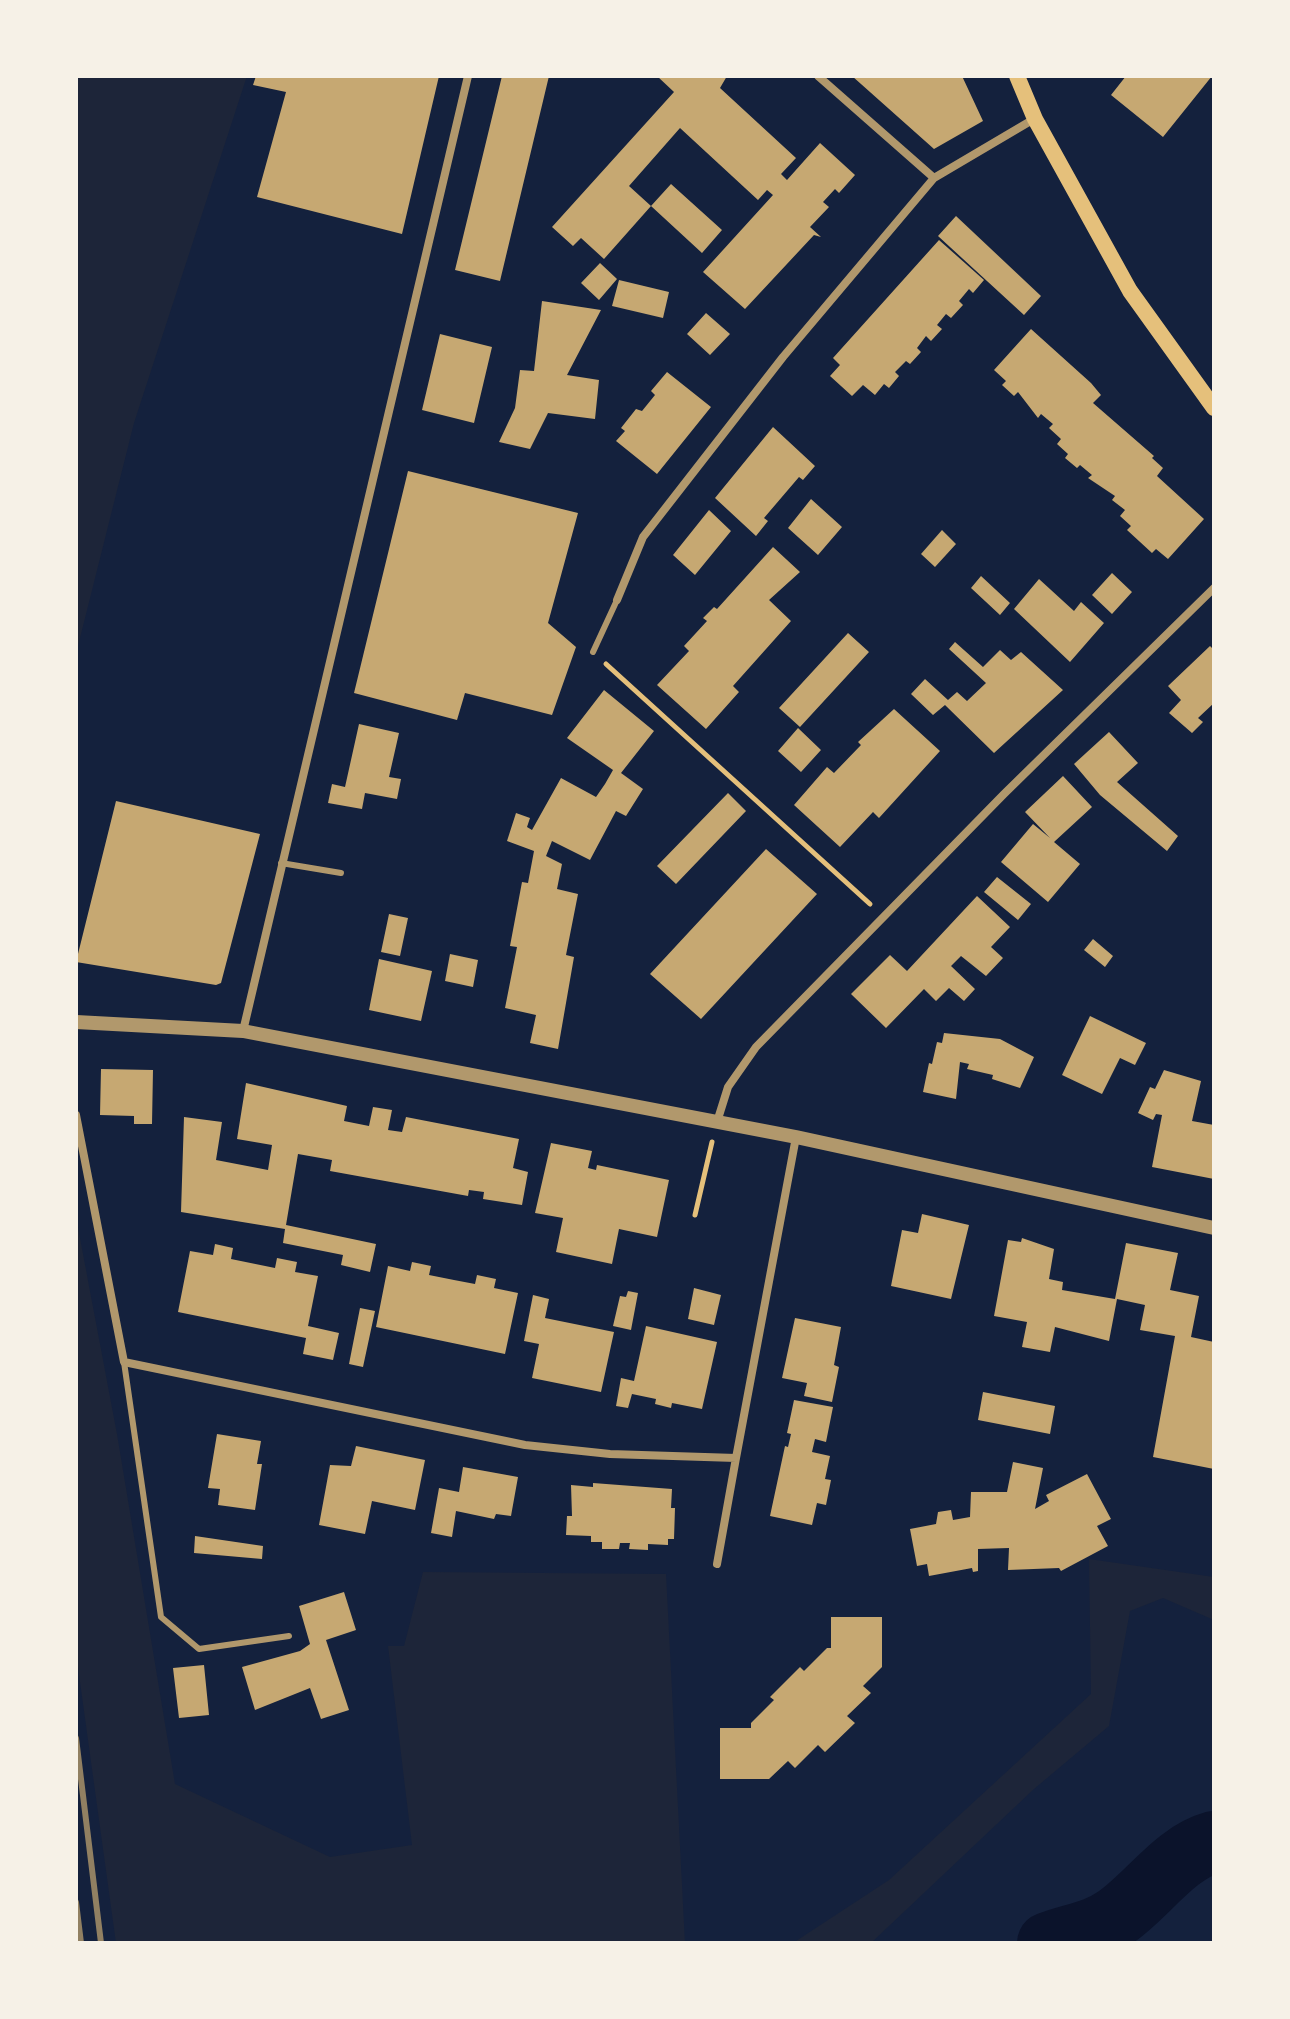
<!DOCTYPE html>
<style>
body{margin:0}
#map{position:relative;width:1290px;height:2019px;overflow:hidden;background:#14213d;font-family:Arial,sans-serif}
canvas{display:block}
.frame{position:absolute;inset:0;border:78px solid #f6f1e7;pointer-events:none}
</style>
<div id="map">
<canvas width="1290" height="2019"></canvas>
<div class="frame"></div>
</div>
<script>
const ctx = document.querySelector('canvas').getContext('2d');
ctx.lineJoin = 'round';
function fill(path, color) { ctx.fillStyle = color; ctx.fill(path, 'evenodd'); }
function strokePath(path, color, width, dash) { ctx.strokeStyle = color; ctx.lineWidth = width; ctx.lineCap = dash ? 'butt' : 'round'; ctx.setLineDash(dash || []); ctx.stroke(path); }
const green = new Path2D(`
 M76,76H247L134,423L76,654Z
 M76,1217L117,1434L175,1784L330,1857L412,1845L388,1646H404L423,1572L666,1574L685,1943H116L76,1653Z
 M1089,1559L1214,1577V1620L1163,1598L1130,1611L1109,1726L1034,1789L871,1943H793L889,1880L1091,1694Z`);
const river = new Path2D(`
 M1048,1943C1072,1934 1095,1932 1116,1917C1149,1894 1174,1853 1214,1842`);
const building = new Path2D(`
 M256,76H439L402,234L257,197L286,92L253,85Z
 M502,76H549L500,281L455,270Z
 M657,76H727L720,88L796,158L781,174L787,180L820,143L855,175L839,193L835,189L823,202L829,207L810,227L821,237L814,235L745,309L703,272L773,195L767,190L758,200L680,128L629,186L651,206L604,259L581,238L573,246L552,227L674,92Z
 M852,76H962L983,121L934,149Z
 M1126,76H1212L1163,137L1111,95Z
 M671,184L722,230L702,253L651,206Z
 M956,216L1041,296L1024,315L938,236Z
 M939,240L984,280L973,293L969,289L959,301L963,305L951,318L946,314L937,325L942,329L931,341L926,336L917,348L921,352L910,364L906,361L895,372L899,376L889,388L884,384L875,395L863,385L852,396L830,376L840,365L833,358Z
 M600,263L617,279L599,300L581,283Z
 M619,280L669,292L663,318L612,306Z
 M542,301L601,310L567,375L599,380L595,419L548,413L530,449L499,442L515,408L520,370L534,371Z
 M706,313L730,334L710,355L687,334Z
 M1031,329L1091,383L1101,395L1093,403L1154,456L1152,458L1163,468L1157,476L1204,519L1168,559L1156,549L1152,553L1127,530L1131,526L1120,516L1125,510L1112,500L1115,496L1088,478L1092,475L1080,465L1077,468L1065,458L1068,454L1057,444L1061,439L1049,428L1053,424L1041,414L1038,418L1018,392L1014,396L1002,385L1006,381L994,370Z
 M440,334L492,347L474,423L422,410Z
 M667,372L711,407L657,474L616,441L625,431L621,428L636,409L642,411L655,395L651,391Z
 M773,427L815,466L803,480L799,477L764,518L768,521L756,536L715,498Z
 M408,471L578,513L548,623L576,647L552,715L465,693L457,720L354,693Z
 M811,499L842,527L818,555L788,528Z
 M709,510L731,531L695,575L673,555Z
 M942,530L956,544L935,567L921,554Z
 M773,547L800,572L769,600L791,621L733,686L739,692L706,729L657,685L689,651L684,646L707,621L703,618L714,607L717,609Z
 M1112,573L1132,592L1112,614L1092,595Z
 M981,576L1010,603L1000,615L971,588Z
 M1039,579L1074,611L1081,602L1104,623L1070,662L1014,609Z
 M848,633L869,652L800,727L779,708Z
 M955,642L983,667L1000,650L1011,660L1021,652L1063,690L994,753L945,705L933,715L911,694L925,679L948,700L957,692L967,701L986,683L949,649Z
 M1210,646L1214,650V703L1198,718L1203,722L1192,733L1169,713L1181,700L1168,686Z
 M604,690L654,731L621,773L643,789L626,816L616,811L590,860L552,841L546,856L562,864L557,889L578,894L566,955L574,957L558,1049L530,1043L536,1015L505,1008L517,947L510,946L522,882L528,883L534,851L507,841L516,813L530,818L527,827L532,830L561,778L596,797L605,784L613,770L567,738Z
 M894,709L940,751L879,818L873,812L840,847L794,805L827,767L834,773L861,745L858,742Z
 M359,724L399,733L389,777L401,779L397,799L365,793L362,809L328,803L332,784L345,787Z
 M798,728L821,750L801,772L778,751Z
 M1109,732L1138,763L1117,782L1178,836L1167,851L1100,795L1074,764Z
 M1063,776L1092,807L1054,842L1080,864L1048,902L1001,862L1033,824L1050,838L1025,812Z
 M728,793L746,811L676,884L657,866Z
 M116,801L260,834L221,983L216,985L76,962Z
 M766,849L817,894L701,1019L650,974Z
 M997,877L1031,904L1018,920L984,892Z
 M977,896L1010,927L991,947L1003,958L986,976L961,956L951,966L975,989L964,1001L949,988L936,1001L924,989L886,1028L851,994L890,955L907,971Z
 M389,914L408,918L400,956L381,952Z
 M1093,939L1113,956L1105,967L1084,950Z
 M450,954L478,960L473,987L445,981Z
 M379,959L432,971L421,1021L369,1010Z
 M1090,1016L1146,1043L1135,1065L1120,1058L1102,1094L1062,1075Z
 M944,1033L1000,1039L1034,1057L1020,1088L992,1079L993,1075L967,1069L969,1064L960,1062L956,1099L923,1092L929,1063L932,1064L937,1042L942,1043Z
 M101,1069L153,1070L152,1124H134V1116L100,1115Z
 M1164,1070L1201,1081L1192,1121L1214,1125V1179L1152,1167L1162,1115L1156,1114L1153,1120L1138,1113L1150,1087L1155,1089Z
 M246,1083L347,1106L344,1121L369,1126L373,1107L392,1110L388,1130L402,1132L406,1117L519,1139L513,1168L528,1172L522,1205L483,1199L484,1192L469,1190L468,1196L330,1171L332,1160L298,1154L286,1225L376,1244L370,1272L341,1265L343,1255L283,1243L285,1229L181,1212L184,1117L222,1122L216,1160L268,1170L272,1145L237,1139Z
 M551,1143L592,1151L588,1168L596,1170L597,1165L669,1180L657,1237L619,1229L612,1264L556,1252L563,1218L535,1213Z
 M922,1214L969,1225L951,1299L891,1286L902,1230L918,1233Z
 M1022,1238L1054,1249L1049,1279L1063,1282L1062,1290L1115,1299L1126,1243L1178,1253L1170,1290L1199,1296L1191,1337L1214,1342V1469L1153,1457L1175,1336L1140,1330L1145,1305L1117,1299L1109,1341L1055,1327L1050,1352L1022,1347L1027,1322L994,1316L1008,1240L1021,1242Z
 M215,1244L233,1248L231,1259L275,1268L277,1258L297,1262L295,1272L318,1276L308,1326L339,1333L333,1360L303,1354L306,1338L178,1312L190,1251L213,1255Z
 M412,1262L431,1266L429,1275L454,1280L475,1284L477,1275L496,1279L494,1288L518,1293L505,1354L376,1327L388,1266L410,1271Z
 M694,1288L721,1295L714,1325L688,1319Z
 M628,1291L638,1293L631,1330L613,1326L620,1296L626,1297Z
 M533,1295L549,1299L545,1318L614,1332L601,1392L532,1378L539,1344L524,1341Z
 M360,1308L375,1311L363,1367L349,1364Z
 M795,1318L841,1327L834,1365L839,1367L832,1402L804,1396L807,1383L782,1378Z
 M646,1326L717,1342L702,1409L672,1403L671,1408L655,1404L656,1399L632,1394L628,1408L616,1406L621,1378L634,1381Z
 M983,1392L1055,1406L1050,1434L978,1420Z
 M794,1400L833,1407L826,1442L815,1439L812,1452L830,1456L825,1479L831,1480L826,1505L817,1503L812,1525L770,1516L785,1446L788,1447L791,1434L787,1433Z
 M217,1434L261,1441L257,1464H262L255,1510L218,1505L220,1489L208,1488Z
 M356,1446L425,1460L415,1510L372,1501L365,1534L319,1525L330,1465L351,1466Z
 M1013,1462L1043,1468L1035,1509L1049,1501L1046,1495L1087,1474L1111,1519L1097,1526L1108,1546L1061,1571L1059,1568L1008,1570L1009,1548L978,1549V1571L973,1572L972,1568L929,1576L927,1564L917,1566L910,1529L936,1524L938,1512L951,1510L953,1520L970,1517L971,1492H1007Z
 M463,1467L518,1477L511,1516L496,1514L494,1519L456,1511L452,1537L431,1533L439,1488L459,1492Z
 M593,1483L672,1489L671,1508H675L674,1539H668V1545L648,1544V1550L629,1549L630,1543H620L619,1549H602V1542H591V1536L566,1535L567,1516H572L571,1485L593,1487Z
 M195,1536L263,1546L262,1559L194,1553Z
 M344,1592L356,1630L326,1640L349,1710L321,1719L310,1688L255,1710L242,1667L300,1651L310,1644L299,1606Z
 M831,1617H882V1667L863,1686L871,1693L847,1716L855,1723L825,1752L818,1745L795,1768L788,1761L769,1779H720V1728H751V1723L774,1700L770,1697L800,1667L804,1671L827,1648H831Z
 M204,1665L209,1715L179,1718L173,1668Z`);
const path = new Path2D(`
 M606,664L870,904
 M695,1215L712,1142`);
const service = new Path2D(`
 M593,652L617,600
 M281,863L341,873
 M124,1362L161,1617L199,1649L289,1636`);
const minor = new Path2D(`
 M818,76L934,178
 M617,600L643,537L783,357L934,178L1034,119
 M243,1031L468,76
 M76,1115L124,1362L525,1445L610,1454L736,1458L796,1137
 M717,1122L728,1087L756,1047L1004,794L1214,588
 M717,1564L736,1458`);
const tertiary = new Path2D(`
 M76,1022L243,1031L796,1137L1214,1228`);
const secondary = new Path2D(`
 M1017,76L1035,119L1130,291L1214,408`);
const rail = new Path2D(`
 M76,1738L101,1943
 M76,1902L81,1943`);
fill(green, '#1d2539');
strokePath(river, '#0b132b', 62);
fill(building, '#c6a872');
strokePath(path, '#e5c07b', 5);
strokePath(service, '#b1986c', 6);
strokePath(minor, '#b1986c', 8);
strokePath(tertiary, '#b1986c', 14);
strokePath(secondary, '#e5c07b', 16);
strokePath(rail, '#918062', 6);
</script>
